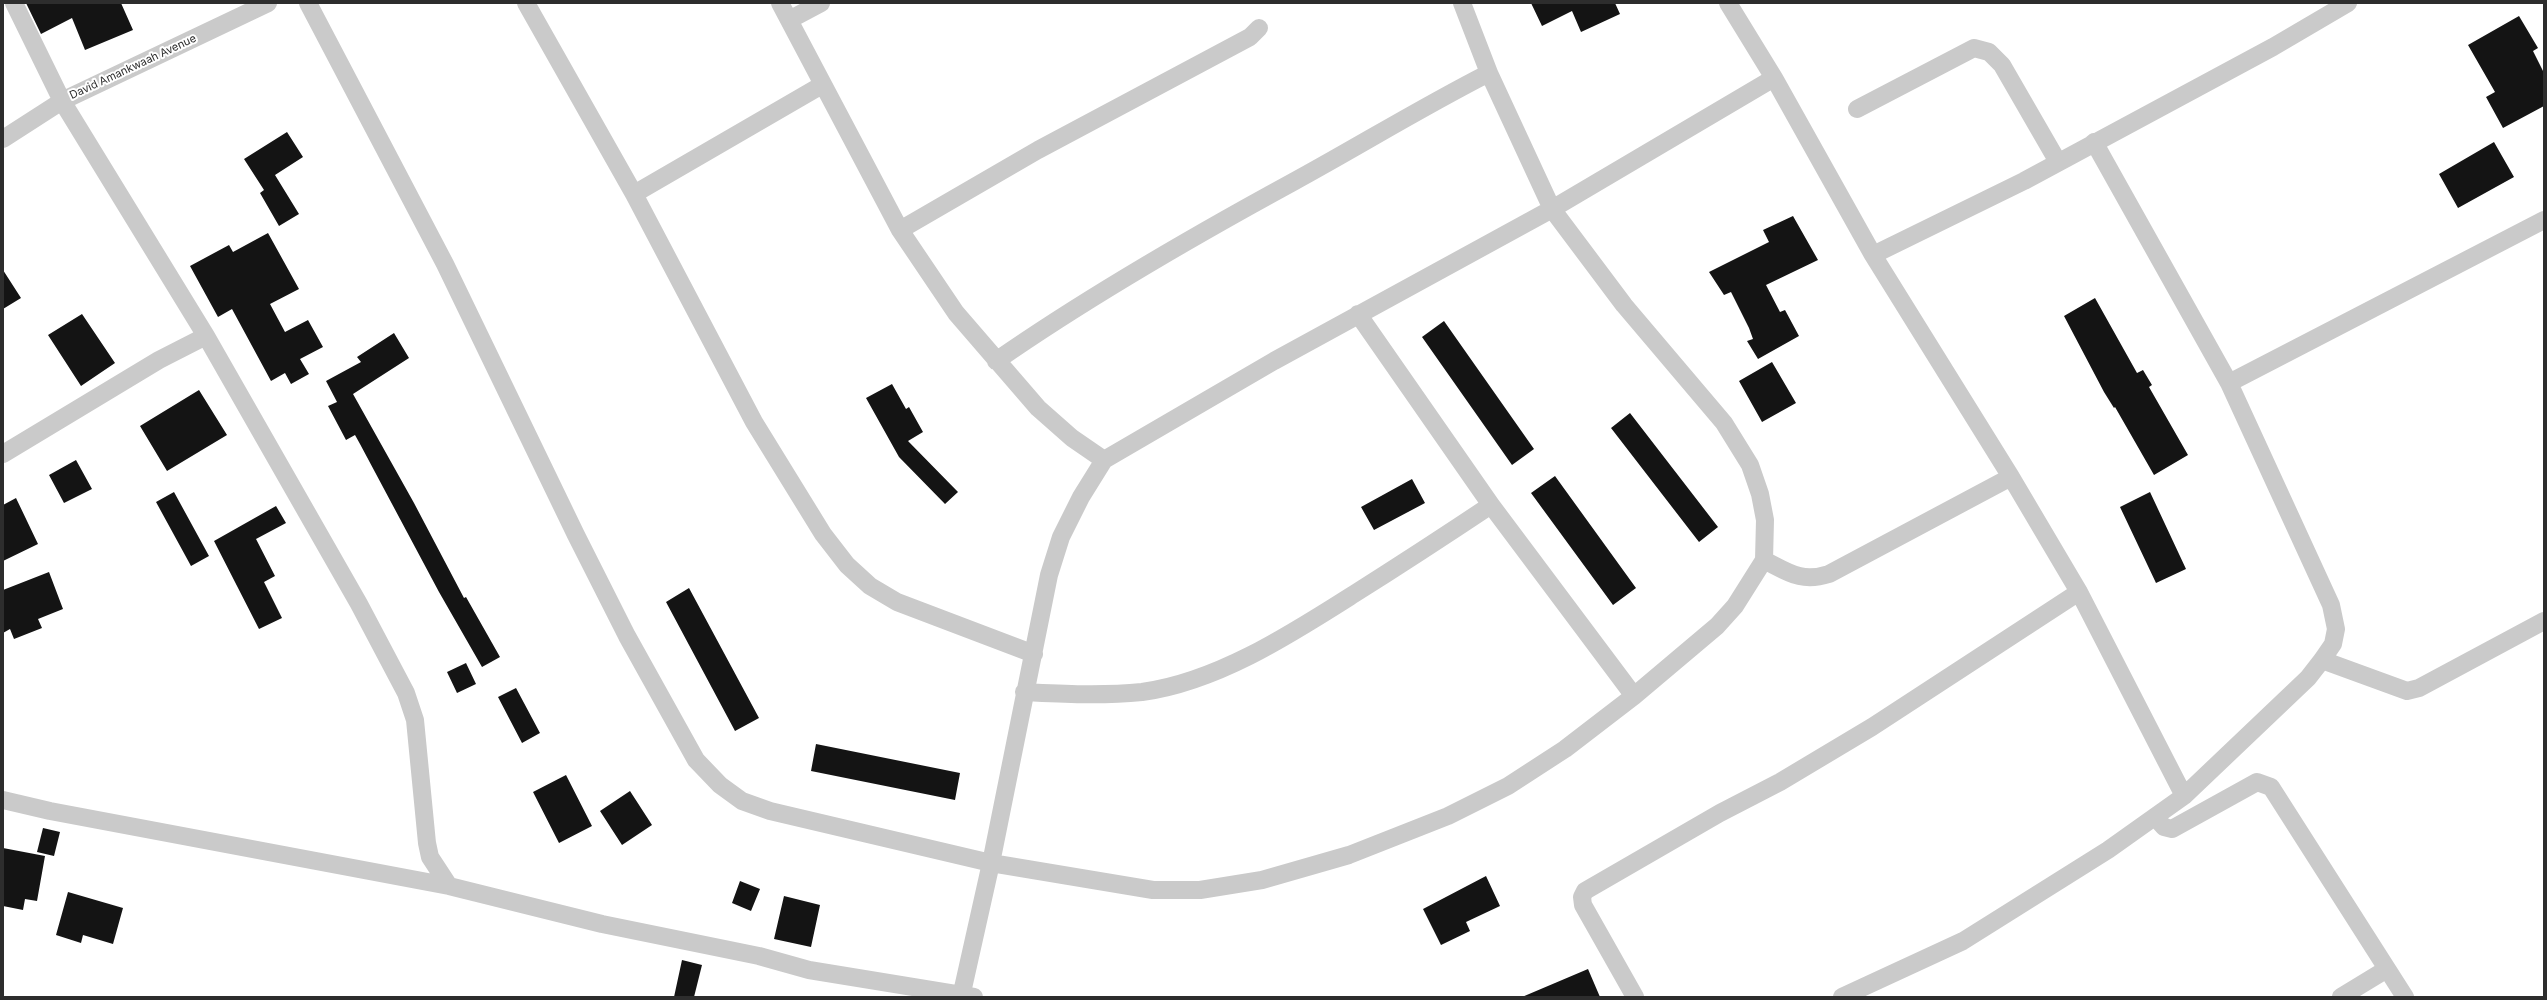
<!DOCTYPE html>
<style>
body{margin:0}
#map{position:relative;width:2547px;height:1000px;overflow:hidden;background:#fff;font-family:Inter,sans-serif}
canvas{display:block}
.frame{position:absolute;inset:0;border:4px solid #2d2d2d;pointer-events:none}
</style>
<div id="map">
<canvas width="2547" height="1000"></canvas>
<div class="frame"></div>
</div>
<script>
const ctx = document.querySelector('canvas').getContext('2d');
ctx.lineJoin = 'round';
function fill(path, color) { ctx.fillStyle = color; ctx.fill(path, 'evenodd'); }
function strokePath(path, color, width, dash) { ctx.strokeStyle = color; ctx.lineWidth = width; ctx.lineCap = dash ? 'butt' : 'round'; ctx.setLineDash(dash || []); ctx.stroke(path); }
function label(font, color, halo, rows, align = 'center') {
  ctx.font = font + ' Inter,sans-serif'; ctx.lineWidth = 4; ctx.setLineDash([]); ctx.textBaseline = 'middle'; ctx.strokeStyle = halo; ctx.fillStyle = color; for (const [text, x, y, turn = 0] of rows) {
    ctx.save(); ctx.translate(x, y); ctx.rotate((+turn || 0) * Math.PI / 180); ctx.textAlign = isNaN(turn) ? turn : align; if (halo) ctx.strokeText(text, 0, 0); ctx.fillText(text, 0, 0); ctx.restore();
  }
}
const building = new Path2D(`
 M26,3H121L133,30L85,50L72,18L41,34Z
 M1531,3H1615L1620,14L1581,32L1572,11L1542,26Z
 M2519,16L2538,48L2533,51L2544,73V106L2503,128L2486,97L2495,92L2468,45Z
 M287,132L303,157L275,175L299,214L279,226L260,193L264,190L244,159Z
 M2494,142L2514,177L2458,208L2439,174Z
 M1793,216L1818,260L1766,285L1780,312L1785,310L1799,336L1758,359L1747,341L1753,339L1749,328L1731,292L1724,295L1709,272L1769,242L1763,230Z
 M268,233L299,289L270,304L285,332L308,320L323,347L300,359L309,374L291,384L285,373L271,381L232,309L218,317L190,266L229,245L233,252Z
 M3,270L21,298L3,309Z
 M2095,298L2137,373L2143,370L2152,385L2149,387L2188,455L2154,475L2115,407L2114,408L2104,392L2064,316Z
 M82,314L115,363L81,386L48,335Z
 M1444,321L1534,449L1512,465L1422,337Z
 M394,333L409,358L353,394L414,503L464,598L466,597L500,657L482,667L439,592L360,444L355,435L346,440L328,406L337,402L326,381L361,362L357,357Z
 M1772,362L1796,403L1762,422L1739,381Z
 M892,384L906,409L909,407L923,432L908,441L958,492L945,504L899,457L866,398Z
 M199,390L227,435L167,471L140,426Z
 M1630,413L1718,527L1699,542L1611,428Z
 M76,460L92,489L64,503L49,475Z
 M1555,476L1636,588L1613,605L1531,493Z
 M1412,479L1425,503L1374,530L1361,507Z
 M174,492L209,556L191,566L156,502Z
 M2150,492L2186,569L2156,583L2120,507Z
 M16,498L38,544L3,561V505Z
 M276,506L286,523L256,539L275,576L264,582L282,618L259,629L214,541Z
 M49,572L63,609L38,619L42,628L14,639L10,629L3,633V590Z
 M689,588L759,718L735,731L666,602Z
 M466,663L476,684L457,693L447,672Z
 M516,688L540,733L522,743L498,697Z
 M816,744L960,773L955,800L811,771Z
 M566,775L592,826L559,843L533,792Z
 M630,791L652,825L622,845L600,811Z
 M43,828L60,832L54,856L37,852Z
 M3,848L45,856L37,901L25,899L23,910L3,906Z
 M1486,876L1500,906L1466,922L1470,931L1441,945L1423,909Z
 M740,881L760,889L751,911L732,903Z
 M68,892L123,908L113,944L83,935L81,943L56,935Z
 M784,896L820,905L811,947L774,939Z
 M682,960L702,965L694,997H674Z
 M1588,969L1600,997H1522Z`);
const minor = new Path2D(`
 M14,3L62,101L206,336L359,604L406,693L415,720L427,843L430,857L449,886
 M308,3L445,264L576,535L627,636L696,760L720,785L742,801L770,811L991,863L1153,890H1200L1262,880L1349,855L1448,816L1508,786L1565,749L1634,696L1717,626L1735,606L1764,560C1788,572 1801,583 1829,574L2011,477
 M526,3L634,194L754,422L823,534L847,565L870,586L897,602L1034,654
 M780,3L900,230L956,313L1038,408L1072,438L1104,460
 M1462,3L1489,73L1552,209L1624,305L1724,423L1750,465L1760,494L1765,520L1764,560
 M1728,3L1774,78L1873,255L2011,477L2079,592L2184,796
 M789,20L821,3
 M1857,109L1974,48L1989,52L2002,65L2058,162
 M3,139L62,101L268,3
 M634,194L822,85
 M900,230L1038,150L1250,37L1259,28
 M1873,255L2024,181L2273,47L2348,3
 M1358,314L1491,505L1634,696
 M996,361C1091,295 1192,237 1293,182C1359,146 1422,107 1489,73
 M2229,383L2544,220
 M3,454L159,360L206,336
 M2322,660L2407,691L2419,688L2544,621
 M1024,692C1063,694 1102,696 1142,692C1217,682 1291,634 1354,594C1400,565 1446,535 1491,505
 M3,800L50,811L449,886L602,924L759,956L809,970L974,997
 M2155,817L2164,827L2172,829L2257,782L2271,787L2405,997
 M961,997L991,863L1049,575L1061,537L1081,497L1104,460L1274,361L1552,209L1774,78
 M1635,997L1583,905L1582,897L1585,891L1720,813L1780,782L1872,727L2079,592
 M1842,997L1963,941L2108,850L2184,796L2308,678L2322,660L2333,644L2336,629L2331,605L2229,383L2094,142
 M2341,997L2387,969`);
const streetNames = [
 ["David Amankwaah Avenue",133,67,-25]
];
fill(building, '#141414');
strokePath(minor, '#cacaca', 18);
label('11px', '#2d2d2d', '#fff', streetNames);
</script>
